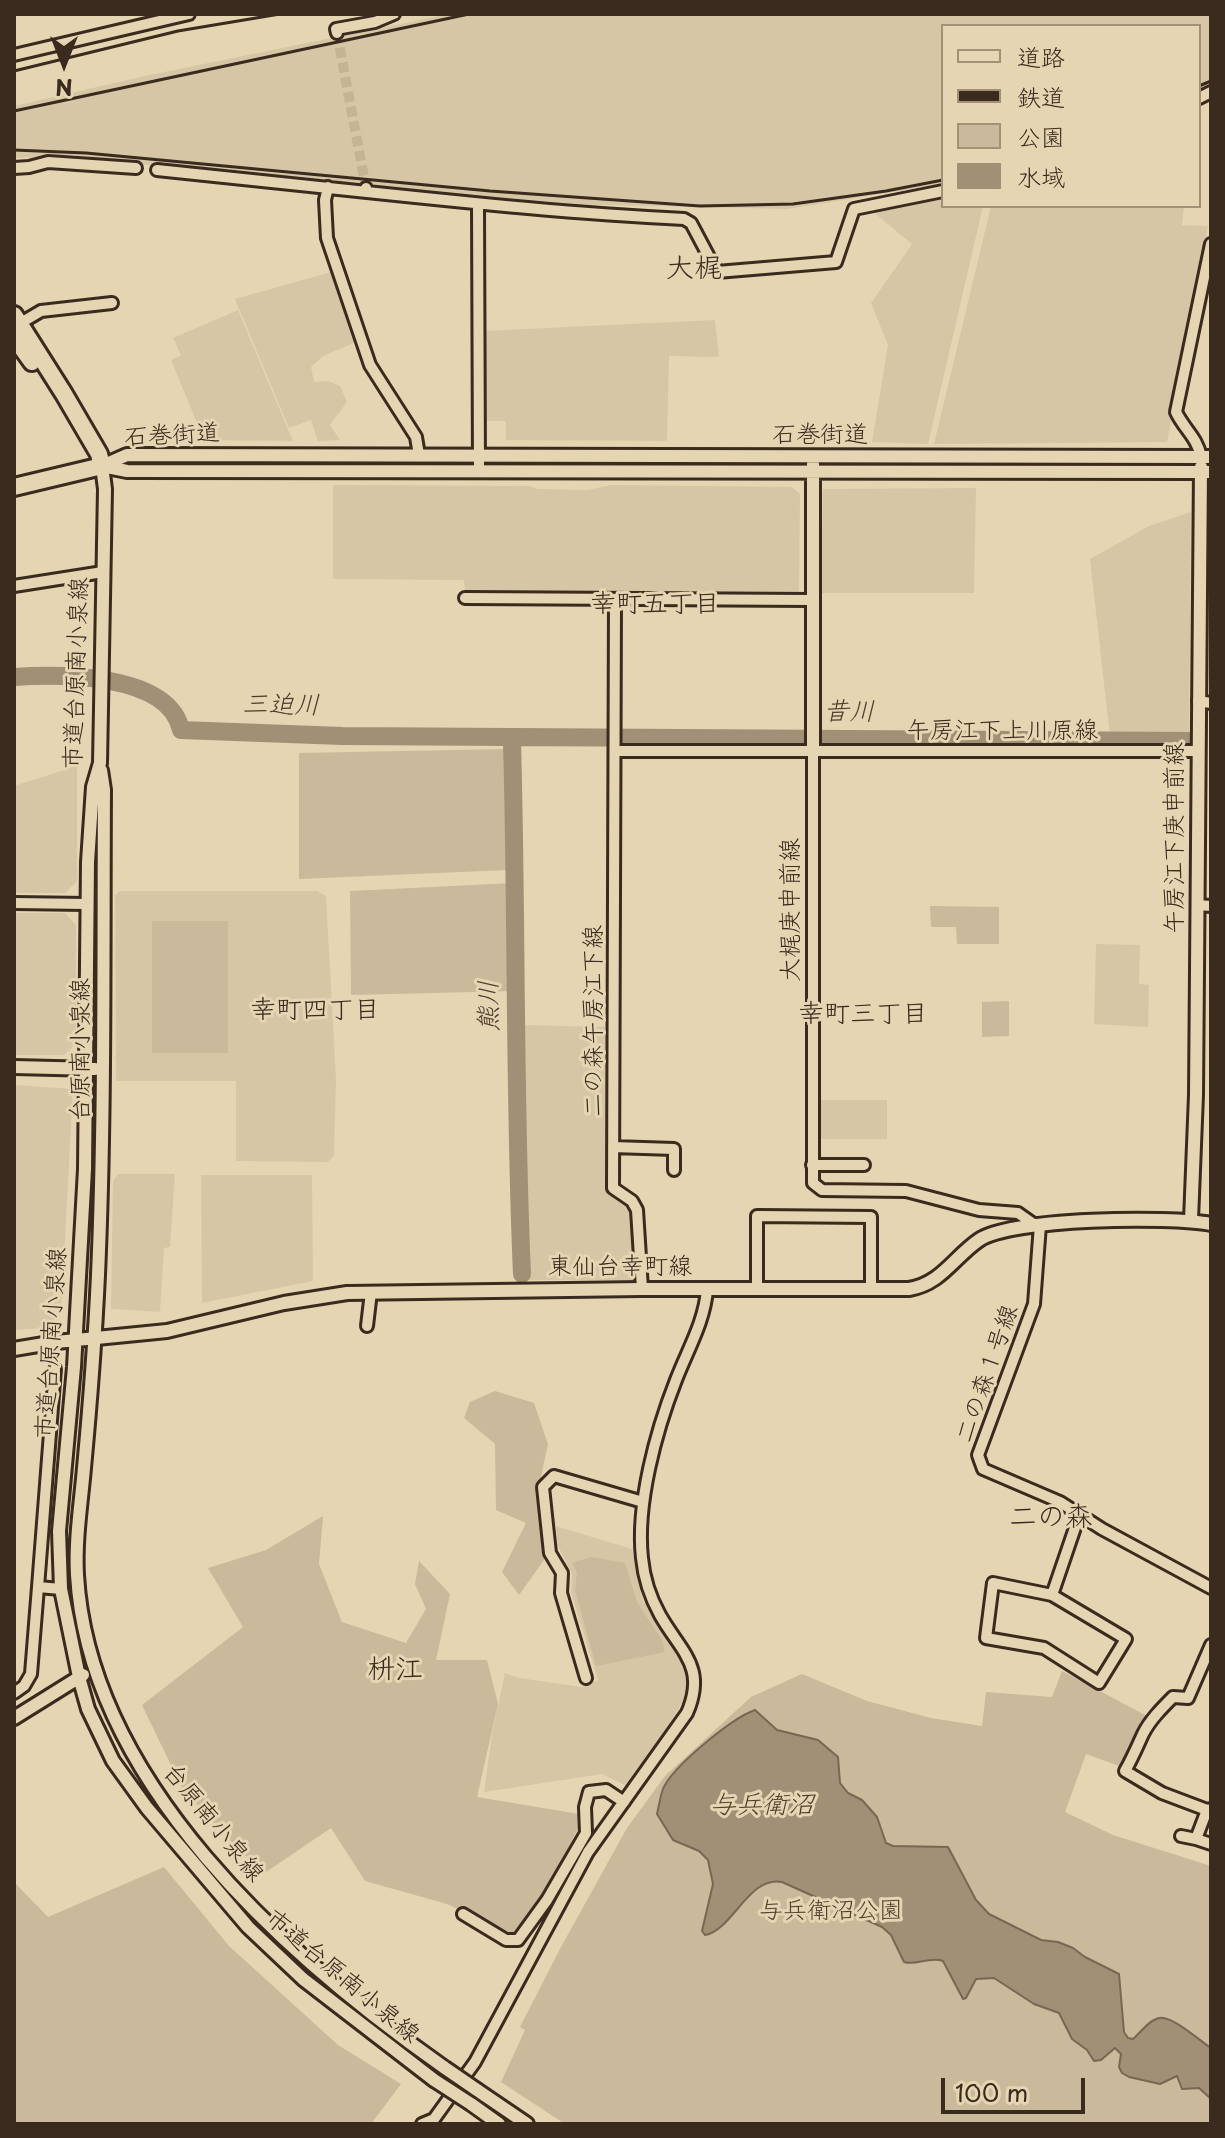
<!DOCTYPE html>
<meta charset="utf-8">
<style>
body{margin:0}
#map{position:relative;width:1225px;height:2138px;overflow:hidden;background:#e6d5b2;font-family:"Playpen Sans","Klee One",sans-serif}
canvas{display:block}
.frame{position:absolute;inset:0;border:16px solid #3b2a1e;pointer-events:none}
.legend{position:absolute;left:941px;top:24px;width:260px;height:184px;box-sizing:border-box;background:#e6d5b2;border:2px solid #a29177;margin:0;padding:10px 14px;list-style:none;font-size:24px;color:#3b2a1e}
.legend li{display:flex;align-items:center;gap:16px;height:40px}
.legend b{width:40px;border:2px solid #a29177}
.north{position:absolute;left:24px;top:24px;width:80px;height:80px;-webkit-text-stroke:6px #e6d5b2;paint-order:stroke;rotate:180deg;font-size:22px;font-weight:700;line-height:32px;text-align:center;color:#3b2a1e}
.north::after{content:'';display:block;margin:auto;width:28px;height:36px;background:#3b2a1e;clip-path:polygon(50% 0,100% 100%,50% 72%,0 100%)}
.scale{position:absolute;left:941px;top:2078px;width:144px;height:36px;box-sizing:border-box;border:4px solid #3b2a1e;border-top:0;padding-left:10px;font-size:24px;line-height:28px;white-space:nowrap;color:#3b2a1e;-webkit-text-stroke:6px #e6d5b2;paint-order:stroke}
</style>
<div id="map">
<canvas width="1225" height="2138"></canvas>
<div class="frame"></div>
<ul class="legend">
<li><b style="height:10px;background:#e6d5b2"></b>道路</li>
<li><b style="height:10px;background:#3b2a1e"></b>鉄道</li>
<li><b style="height:22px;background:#cab99a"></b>公園</li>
<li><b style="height:22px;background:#a19076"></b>水域</li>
</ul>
<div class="north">N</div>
<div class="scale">100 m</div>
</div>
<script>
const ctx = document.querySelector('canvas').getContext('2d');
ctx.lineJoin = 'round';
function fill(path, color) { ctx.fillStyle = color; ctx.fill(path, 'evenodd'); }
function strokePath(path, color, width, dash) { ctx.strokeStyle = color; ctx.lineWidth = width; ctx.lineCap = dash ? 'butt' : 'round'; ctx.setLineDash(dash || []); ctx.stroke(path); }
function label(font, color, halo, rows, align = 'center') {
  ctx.font = font + ' "Playpen Sans","Klee One",sans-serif'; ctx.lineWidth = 6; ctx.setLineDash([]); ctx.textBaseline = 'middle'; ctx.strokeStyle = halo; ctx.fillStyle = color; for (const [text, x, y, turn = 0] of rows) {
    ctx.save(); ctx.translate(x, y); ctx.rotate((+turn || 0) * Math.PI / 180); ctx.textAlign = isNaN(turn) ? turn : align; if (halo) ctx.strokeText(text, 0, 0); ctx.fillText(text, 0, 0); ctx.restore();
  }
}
const built = new Path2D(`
 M449,14H1211V85L1199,90V26H943V184L787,209L563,204L53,156L14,158V106L145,76Z
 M943,197V206H983L928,444L872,442L888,345L871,303L912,244L872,211Z
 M991,206H1184L1182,225L1208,226L1167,442L934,444Z
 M335,271L359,341L323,356L311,367L314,382L328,381L340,386L347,402L330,425L340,440L318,441L311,420L289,428L235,299Z
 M238,310L293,441L204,440L171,360L181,355L173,338Z
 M715,320L719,357L669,356L667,441L506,440V421H483L482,331Z
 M333,485L530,486L537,489L587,490L611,485L792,487L800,494L799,593L465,592L464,580L333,579Z
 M976,488L974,593H821L823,489Z
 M1191,512L1189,736L1110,737L1090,559L1149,526Z
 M77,766V881L65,893H14V786Z
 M120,891H317L326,896L336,1080L334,1155L328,1162L236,1161V1081H116L115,895Z
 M14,913H65L76,925V1044L64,1055H14Z
 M1096,944L1140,945L1139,984L1149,985L1148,1027L1094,1024Z
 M522,1025L609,1027L613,1194L628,1204L633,1217L634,1280H524Z
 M14,1085L73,1089L61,1314L45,1328L14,1330Z
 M817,1100H887V1139H817Z
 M118,1174H175L170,1247L164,1248L160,1312L111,1309L113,1181Z
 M201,1175H312L313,1281L202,1303Z
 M556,1526L632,1549L643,1601L686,1660L690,1677L688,1693L660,1739L627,1786L602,1774L484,1792L492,1734L505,1673L519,1678L582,1687L598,1680L571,1592L572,1574L558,1546Z`);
const green = new Path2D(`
 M831,462H1067L1121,466V468L831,467Z
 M507,749V870L299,879V753Z
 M514,883L515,991L351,995L350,891Z
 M930,906L999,907V944H957L956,927H931Z
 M152,921H228V1053H152Z
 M1009,1001V1036L982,1037V1002Z
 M495,1391L534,1403L548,1444L539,1486L544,1531V1560L519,1595L502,1572L526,1523L496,1510L495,1444L464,1418L470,1402Z
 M323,1516L319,1564L342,1622L406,1643L426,1609L415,1584L419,1561L450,1594L436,1660H487L498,1704L477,1797L585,1815L554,1875L516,1935L447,1904L365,1881L331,1828L266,1872L241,1852L183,1790L142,1705L243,1627L208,1568L266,1550Z
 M591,1557L625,1563L637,1602L662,1640L665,1652L596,1666L575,1590L577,1572L572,1563Z
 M1062,1671L1147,1716L1122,1767L1086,1754L1065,1812L1113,1835L1211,1866V2124H565L501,2082L525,2030L520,2027L561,1947L627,1828L665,1776L751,1697L802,1674L867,1701L931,1718L982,1726L986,1692L1052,1697Z
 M164,1867L229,1946L338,2045L401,2084L371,2124H14V1882L48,1917Z`);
const water = new Path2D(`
 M755,1710L777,1730L818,1740L838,1757L840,1783L848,1793L862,1800L877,1817L886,1843L893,1846L948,1847L976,1900L989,1914L1041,1940L1058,1942L1073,1948L1085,1957L1119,1974L1124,2032L1128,2038L1133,2039C1140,2033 1149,2020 1159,2018C1172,2015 1200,2041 1211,2048V2099L1199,2088L1182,2089L1177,2076L1160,2084L1129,2077L1122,2073L1119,2067L1121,2054L1115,2048L1101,2060L1094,2061L1087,2050L1072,2039L1059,2013L1034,2004L994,1978L976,1979L966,1998L963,1999L943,1961C929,1956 917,1966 904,1962L891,1935L882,1927L782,1882C749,1875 733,1930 705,1935L702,1931L713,1884L708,1860L699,1851L673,1840L657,1814C659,1806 660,1797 663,1789C672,1767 732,1718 755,1710Z`);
const river = new Path2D(`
 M14,677C59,674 169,673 181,730L342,736L1189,741
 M510,738L512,742C517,919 514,1097 522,1274`);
const minorTunnel = new Path2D(`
 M337,33L366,188`);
const minor = new Path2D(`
 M337,33L336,29L375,22L394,14
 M14,55L189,14
 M1199,98L1211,92
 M14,168L29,167L48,162L136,168
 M157,170L367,192
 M328,187L325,200L327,238L370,365L416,437L419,455
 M366,188L367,192C472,203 578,214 684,219L691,223L717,272L836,262L854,209L943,191
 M478,204L479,471
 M19,324L41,311L112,303
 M1201,457C1197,437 1184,429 1176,412L1211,244
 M14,586L103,572
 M465,598L812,600
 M615,599L613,1188L632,1201L637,1210L642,1289
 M1198,701L1211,703
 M615,751H1198
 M813,751V1183L822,1190L906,1191L979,1210L1018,1213L1035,1225
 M14,903L87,904
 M1197,905L1211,906
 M613,1147L674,1149V1170
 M812,1165H864
 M1040,1225L1034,1304L978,1455L983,1469L1060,1502L1102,1529L1211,1588
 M757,1289V1216L871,1217V1289
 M367,1326L371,1292
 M55,1369L38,1587L61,1589
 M1052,1595L993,1583L986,1638L1044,1648L1099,1683L1126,1639L1052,1595L1080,1513
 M1211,1645L1188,1698L1173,1697C1162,1708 1150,1720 1143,1734C1137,1747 1132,1759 1125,1771L1162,1793L1207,1810L1211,1809
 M586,1678L561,1593L562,1573L550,1553L543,1487L554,1476L643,1502
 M14,1693L24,1686L31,1674L38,1587
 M1207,1810L1196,1839L1211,1844
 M1181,1836L1196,1839
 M463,1914L506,1940H518L547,1900L586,1833L585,1807L589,1792L606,1790L624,1802
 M422,2124L434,2119L475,2062L588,1852L687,1713C707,1667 681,1652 660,1615C650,1597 644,1579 642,1558C636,1504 656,1431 676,1380C687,1351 705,1321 707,1289`);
const tertiary = new Path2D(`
 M813,464V751
 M102,466L105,489L100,763L93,787L88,862L85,1169L74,1367L59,1531L61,1589L79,1677L88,1709L113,1761L147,1808L248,1927L303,1979L434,2080
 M102,466L127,455L1211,457
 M102,466L127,471L1211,472
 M101,770L104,790C103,952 105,1114 98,1275C95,1340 90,1404 84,1468C81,1503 75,1539 77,1575C89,1782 287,1957 445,2068
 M14,1067L95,1069
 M1191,1220L1196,1095L1201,467
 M14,1349L56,1342L167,1331L284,1303L347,1293L642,1289H909C941,1284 954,1257 979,1240C1011,1218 1170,1216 1211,1224
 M14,1718L83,1675
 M477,2090L527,2124
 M471,2104L499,2124`);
const primary = new Path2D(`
 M14,315L64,394L99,454L102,466L14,487
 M14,337L32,362`);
const rail = new Path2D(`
 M14,71L178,31L280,14
 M1199,86L1211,81
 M14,111L469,14
 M14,150L86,153L490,191L700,206L793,204L886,191L943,180`);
const tertiaryBridge = new Path2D(`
 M445,2068L477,2090
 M434,2080L471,2104`);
const streetNames = [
 ["石巻街道",820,435],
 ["石巻街道",172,436,-3],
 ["市道台原南小泉線",77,673,-88],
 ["午房江下上川原線",1002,731],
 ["午房江下庚申前線",1175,838,-90],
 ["大梶庚申前線",791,910,-90],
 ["二の森午房江下線",594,1021,-90],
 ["台原南小泉線",81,1050,-90],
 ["東仙台幸町線",620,1267],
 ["市道台原南小泉線",52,1343,-86],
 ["二の森１号線",988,1374,-71],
 ["台原南小泉線",213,1823,51],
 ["市道台原南小泉線",342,1977,40]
];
const parkNames = [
 ["与兵衛沼公園",831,1911]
];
const neighbourhoodNames = [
 ["幸町五丁目",655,605],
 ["幸町四丁目",315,1011],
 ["幸町三丁目",863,1015]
];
const waterNames = [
 ["三迫川",281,706,1],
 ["昔川",849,713],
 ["熊川",490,1006,-91],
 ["与兵衛沼",762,1806]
];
const quarterNames = [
 ["大梶",694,269],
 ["二の森",1051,1518],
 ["枡江",395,1670]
];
fill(built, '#d7c6a5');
fill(green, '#cab99a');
fill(water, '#a19076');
strokePath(water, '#786753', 2);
strokePath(river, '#a19076', 18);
strokePath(minorTunnel, '#c4b394', 10, [10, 5]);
strokePath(minor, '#3b2a1e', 16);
strokePath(tertiary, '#3b2a1e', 18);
strokePath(primary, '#3b2a1e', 22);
strokePath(minor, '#e6d5b2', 10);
strokePath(tertiary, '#e6d5b2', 12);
strokePath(primary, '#e6d5b2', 16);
strokePath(rail, '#3b2a1e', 3);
strokePath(tertiaryBridge, '#3b2a1e', 18, []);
strokePath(tertiaryBridge, '#e6d5b2', 12);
label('24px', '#3b2a1e', '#e6d5b2', streetNames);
label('24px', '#503f31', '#e6d5b2', parkNames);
label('26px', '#3b2a1e', '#e6d5b2', neighbourhoodNames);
label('italic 26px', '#4f3e30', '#e6d5b2', waterNames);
label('28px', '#3b2a1e', '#e6d5b2', quarterNames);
</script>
